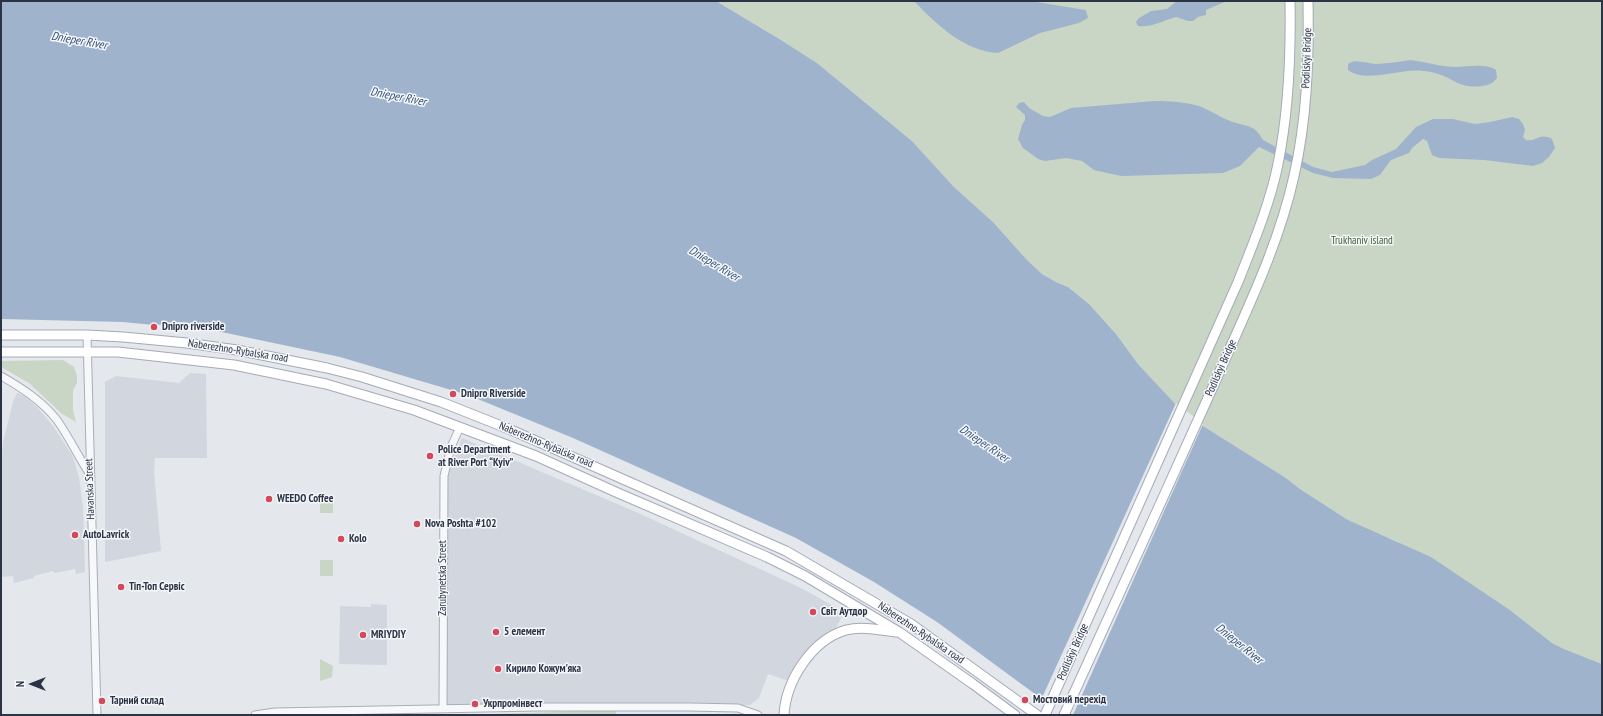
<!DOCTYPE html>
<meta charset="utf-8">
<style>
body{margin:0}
#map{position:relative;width:1603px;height:716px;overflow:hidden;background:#e4e7ec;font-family:"PT Sans Narrow",sans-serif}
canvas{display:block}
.frame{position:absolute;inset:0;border:2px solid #2b3445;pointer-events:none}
.north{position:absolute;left:12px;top:664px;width:40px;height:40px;-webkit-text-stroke:3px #f4f6f9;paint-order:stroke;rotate:270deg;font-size:11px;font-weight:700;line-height:16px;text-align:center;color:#2b3445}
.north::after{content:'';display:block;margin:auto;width:14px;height:18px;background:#2b3445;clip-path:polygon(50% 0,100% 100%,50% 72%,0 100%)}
</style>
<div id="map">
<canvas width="1603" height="716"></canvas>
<div class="frame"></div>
<div class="north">N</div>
</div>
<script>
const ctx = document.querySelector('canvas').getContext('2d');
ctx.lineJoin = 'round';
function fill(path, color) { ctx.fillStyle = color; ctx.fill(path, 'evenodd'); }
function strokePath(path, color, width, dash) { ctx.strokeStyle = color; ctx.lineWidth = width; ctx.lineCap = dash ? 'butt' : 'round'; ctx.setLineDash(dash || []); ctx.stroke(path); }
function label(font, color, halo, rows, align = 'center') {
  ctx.font = font + ' "PT Sans Narrow",sans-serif'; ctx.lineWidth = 3; ctx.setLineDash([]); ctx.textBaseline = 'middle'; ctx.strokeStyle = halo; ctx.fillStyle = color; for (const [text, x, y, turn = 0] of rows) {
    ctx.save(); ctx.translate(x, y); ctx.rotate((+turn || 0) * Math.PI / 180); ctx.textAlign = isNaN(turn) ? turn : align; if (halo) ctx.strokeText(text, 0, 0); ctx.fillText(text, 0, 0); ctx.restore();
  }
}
const built = new Path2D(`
 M190,373L206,374L207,458H155L154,472L161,551L105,562V382L116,376L179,383Z
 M17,393L23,395L37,407L53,426L72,455L79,477L83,508L85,572L76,574L75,569L55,573L53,571L34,576V578L14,583L13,576L1,577V472L3,442L13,402Z
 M462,438L636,512L801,588L844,612L832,636L825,640L792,682L768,674L759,698L750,705L618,704L446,707L448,473Z
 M371,604L387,605V665L339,664L340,606L371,607Z`);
const green = new Path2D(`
 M716,1H1602V664L1564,649L1552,643L1510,610L1456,574L1396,541L1372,532L1348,520L1300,489L1286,478L1203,426L1180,409L1138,364L1116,334L1089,304L1068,287L1056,282L1042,274L1027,260L993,222L954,187L912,141L817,63L781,40Z
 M63,360L74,367L77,376V383L73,390V410L76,422L61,413L29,383L1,367V361Z
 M320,497H333V513H320Z
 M320,560H333V576H320Z
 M320,659L333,666L332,677L320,681Z
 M616,710V715H460Z`);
const water = new Path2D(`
 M1,1H716L781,40L817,63L912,141L954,187L993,222L1027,260L1042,274L1056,282L1068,287L1089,304L1116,334L1138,364L1180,409L1203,426L1286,478L1300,489L1348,520L1431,557L1510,610L1552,643L1564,649L1602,664V715H1073L1035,694L937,622L874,582L796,538L573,438L468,395L340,357L212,330L189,323L175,322L167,324L154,325L123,322L1,319Z
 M914,1H1030L1086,10L1088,18L1079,23L1040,33L998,53C964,51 936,24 914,1Z
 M1177,1H1227L1206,10V15L1198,17L1193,21H1188L1176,17C1165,20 1151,28 1138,26L1136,22L1139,18L1151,11L1167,9Z
 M1411,60C1426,62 1441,67 1456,67C1468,67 1485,63 1496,70L1497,78C1492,84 1489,85 1482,86C1459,89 1454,78 1435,73C1431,72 1427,71 1423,71C1401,68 1366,84 1348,70V64C1356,58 1366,64 1376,64C1388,63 1399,62 1411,60Z
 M1155,101C1170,101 1185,102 1199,106C1210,110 1221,118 1233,122C1248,127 1254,124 1263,140L1313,167L1332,172L1365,165L1372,160L1396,149L1416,127L1433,119H1453L1475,124L1490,122L1512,117L1519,119L1523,124L1525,130L1523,137L1526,140C1537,142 1539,132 1552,139L1555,148L1549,157L1542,163L1533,166L1484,160L1439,158L1432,155L1427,141L1423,139L1412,148L1409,153L1391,160L1380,175L1371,179L1333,178L1313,173L1259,147L1240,166L1223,173L1121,176L1094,170L1082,161L1066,158L1045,161L1038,159L1023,148L1018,139L1022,125L1025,120V115L1016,107L1019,103L1024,102L1029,108L1043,116L1050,117L1071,108Z`);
const pier = new Path2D(`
 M1176,403L1203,424L1073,715H1069L1041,700Z`);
const minor = new Path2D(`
 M87,335L97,715
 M1,376C22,388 42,401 57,420C69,437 78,456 89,473
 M443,709L444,476L451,447L460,427
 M255,715L275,712L327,711L538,707H689L738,708L758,715`);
const major = new Path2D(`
 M1,335H87L123,337L187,343L237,350L327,368L362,377L441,402L509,429L786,551L911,624L1037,715
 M1,352H118L234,365L326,384L414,410L536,456L618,493L767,557L805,576L899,632L973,684L1015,715
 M784,715C786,680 812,640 846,630C862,626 880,630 896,632
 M1045,715L1238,282C1253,244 1270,204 1278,164C1289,110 1291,56 1290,1
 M1064,715C1115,603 1166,492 1216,380C1245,313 1278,248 1294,176C1307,119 1309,60 1308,1`);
const markers = [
 [154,327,4,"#d1495b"],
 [453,394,4,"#d1495b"],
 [430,456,4,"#d1495b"],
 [269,499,4,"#d1495b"],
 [417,524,4,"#d1495b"],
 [75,535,4,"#d1495b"],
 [341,539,4,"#d1495b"],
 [121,587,4,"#d1495b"],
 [813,612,4,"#d1495b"],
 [496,632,4,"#d1495b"],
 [363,635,4,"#d1495b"],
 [498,669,4,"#d1495b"],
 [1025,700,4,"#d1495b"],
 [102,701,4,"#d1495b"],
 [475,704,4,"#d1495b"]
];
const streetNames = [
 ["Podilskyi Bridge",1307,58,-88],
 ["Naberezhno-Rybalska road",238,351,9],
 ["Podilskyi Bridge",1221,368,-66],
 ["Naberezhno-Rybalska road",546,445,23],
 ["Havanska Street",90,489,-92],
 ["Zarubynetska Street",443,578,-90],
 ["Naberezhno-Rybalska road",921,633,34],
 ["Podilskyi Bridge",1073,652,-66]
];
const parkNames = [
 ["Trukhaniv island",1362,241]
];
const poiNames = [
 ["Dnipro riverside",162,327],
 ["Dnipro Riverside",461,394],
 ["Police Department",438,450],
 ["at River Port “Kyiv”",438,463],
 ["WEEDO Coffee",277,499],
 ["Nova Poshta #102",425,524],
 ["AutoLavrick",83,535],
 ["Kolo",349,539],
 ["Тіп-Топ Сервіс",129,587],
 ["Світ Аутдор",821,612],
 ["5 елемент",504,632],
 ["MRIYDIY",371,635],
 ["Кирило Кожум'яка",506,669],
 ["Мостовий перехід",1033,700],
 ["Тарний склад",110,701],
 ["Укрпромінвест",483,704]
];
const waterNames = [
 ["Dnieper River",79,41,10],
 ["Dnieper River",398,97,11],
 ["Dnieper River",714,264,31],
 ["Dnieper River",984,444,34],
 ["Dnieper River",1239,644,39]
];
fill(built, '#d2d6de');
fill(green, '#c9d6c5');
fill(water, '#9fb4cc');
fill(pier, '#e4e7ec');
strokePath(minor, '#a9aeb7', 9);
strokePath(major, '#a3abb8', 11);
strokePath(minor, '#f7f8fa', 7);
strokePath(major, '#fff', 9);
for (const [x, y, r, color] of markers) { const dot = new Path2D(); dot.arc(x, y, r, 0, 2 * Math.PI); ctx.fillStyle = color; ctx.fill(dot); strokePath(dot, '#f4f6f9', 1.5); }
label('11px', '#2b3445', '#f4f6f9', streetNames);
label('11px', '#3f6138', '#f4f6f9', parkNames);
label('bold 11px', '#2b3445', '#f4f6f9', poiNames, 'left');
label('italic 12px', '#34527a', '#f4f6f9', waterNames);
</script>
